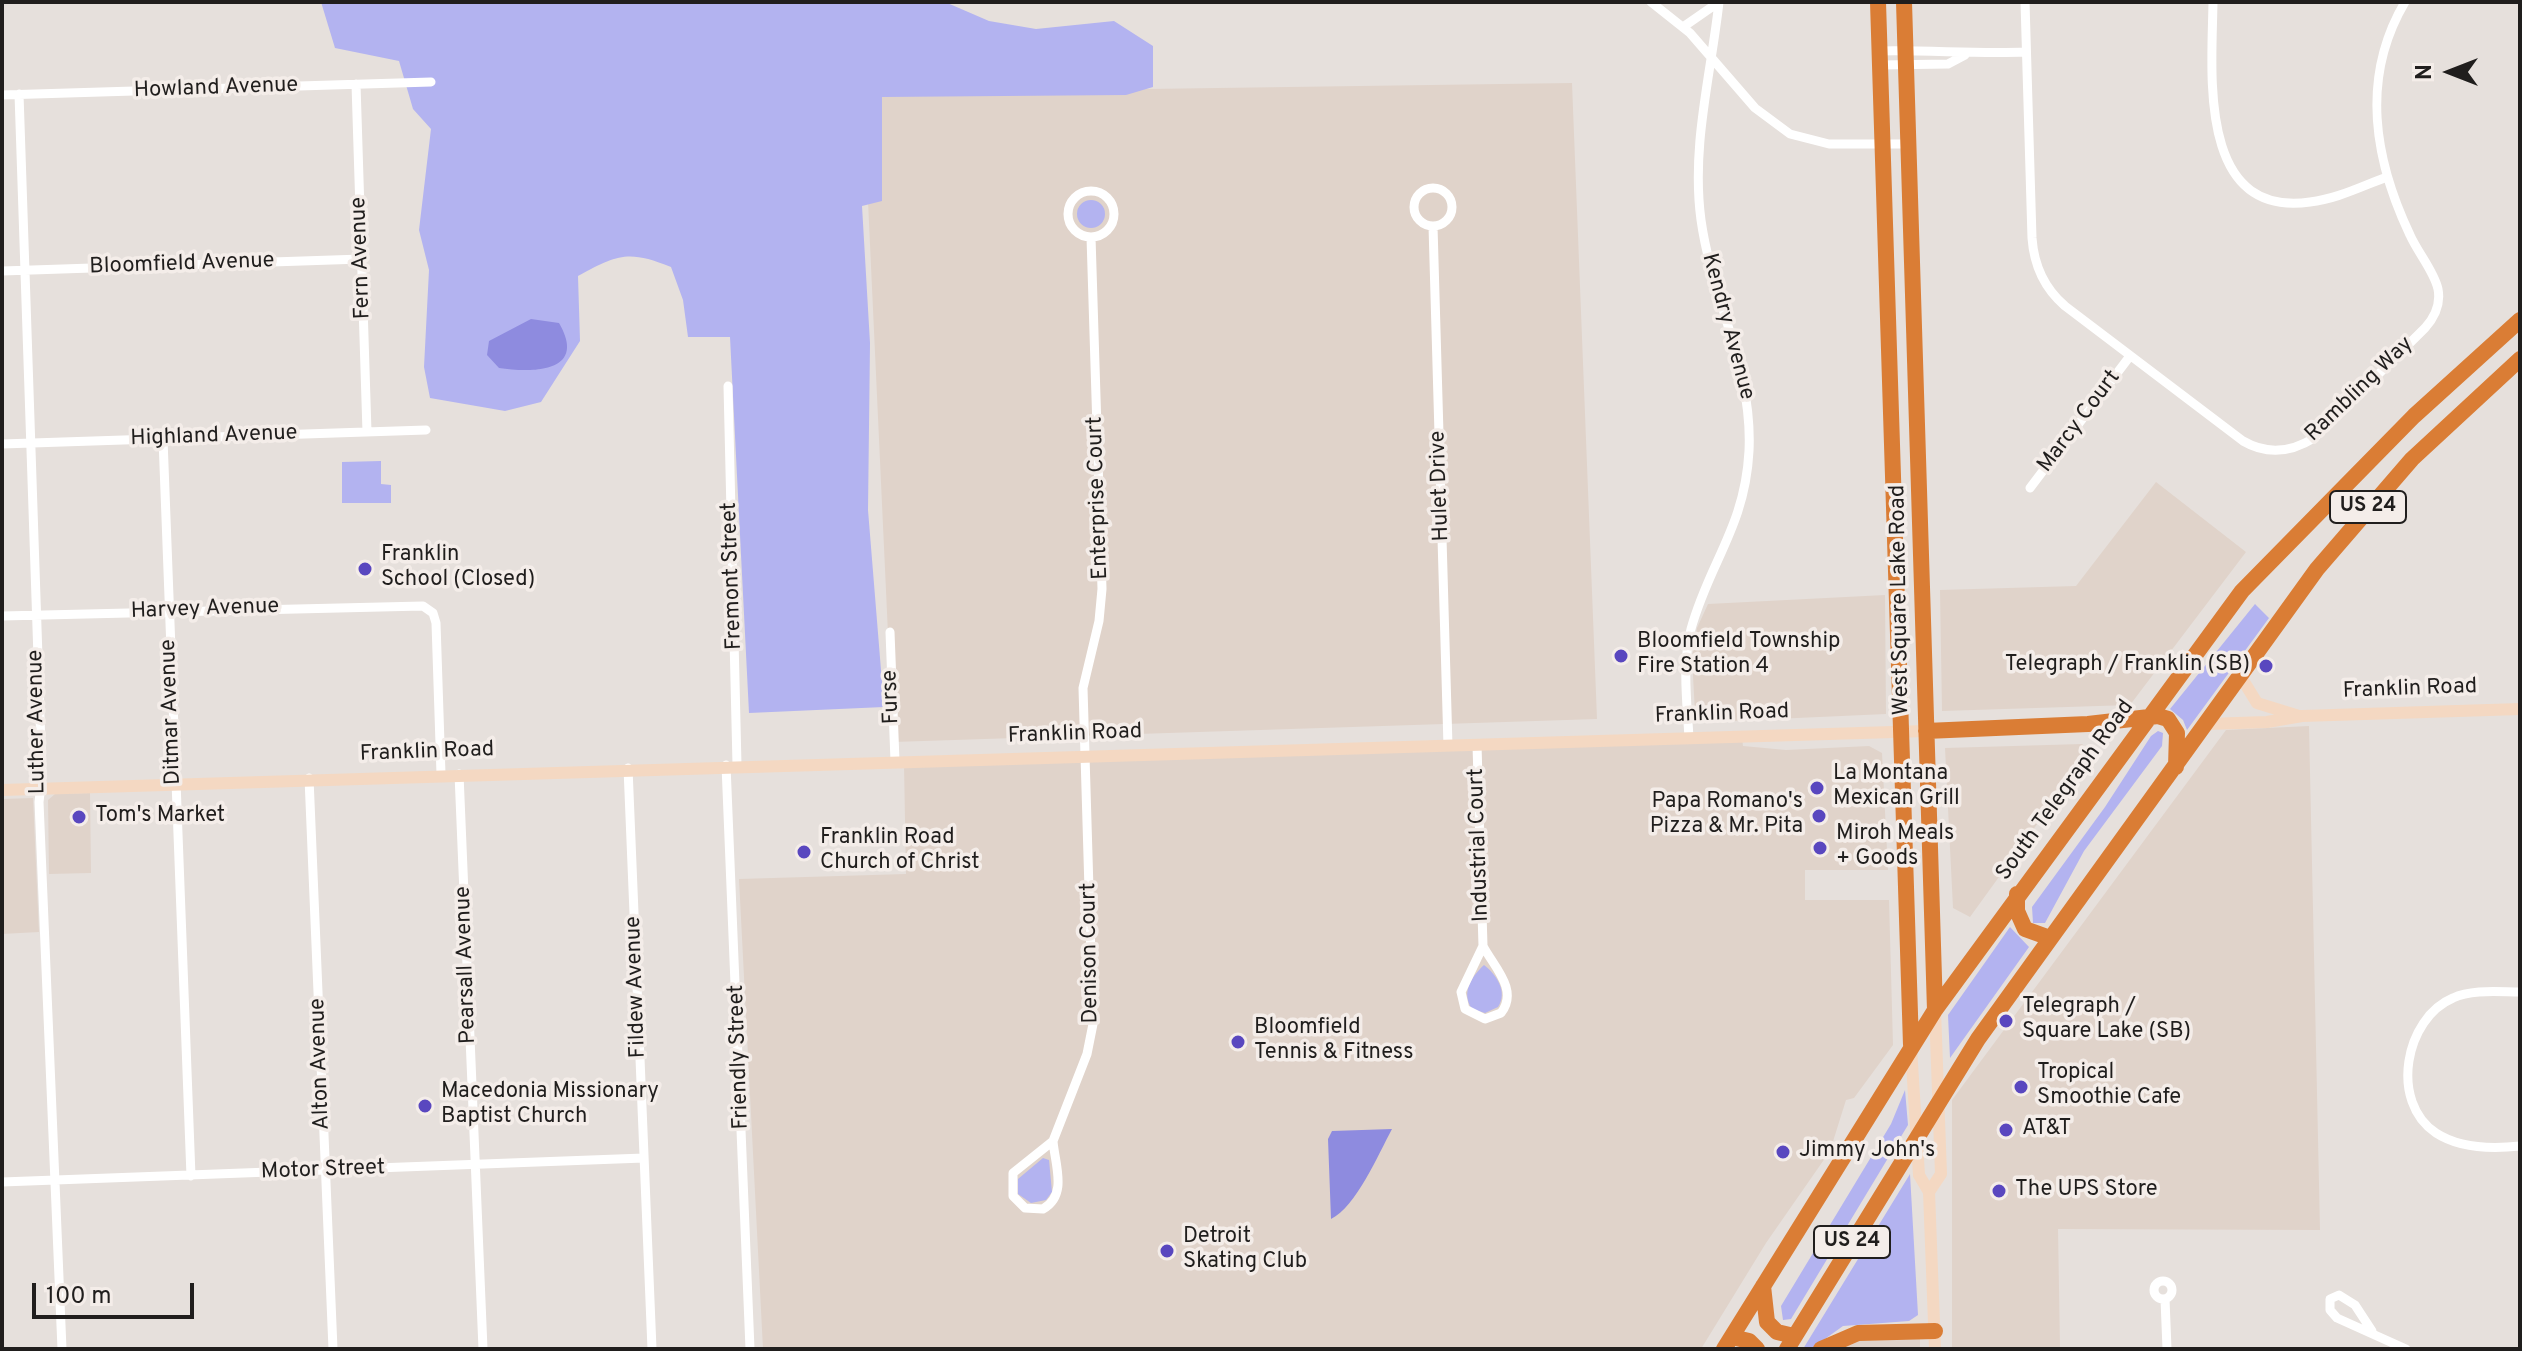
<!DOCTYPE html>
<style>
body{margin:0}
#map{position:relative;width:2522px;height:1351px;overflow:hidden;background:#e6e0dc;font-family:Overpass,sans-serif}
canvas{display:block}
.frame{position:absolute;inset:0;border:4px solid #201e1d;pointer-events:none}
.north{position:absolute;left:2410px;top:32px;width:80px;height:80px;-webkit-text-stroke:6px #f4ede9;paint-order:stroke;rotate:270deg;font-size:22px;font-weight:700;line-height:32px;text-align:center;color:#201e1d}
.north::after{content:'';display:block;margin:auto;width:28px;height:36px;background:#201e1d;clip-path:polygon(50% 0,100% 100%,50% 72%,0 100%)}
.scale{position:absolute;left:32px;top:1283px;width:162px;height:36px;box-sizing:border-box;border:4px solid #201e1d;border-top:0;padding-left:10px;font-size:24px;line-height:28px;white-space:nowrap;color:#201e1d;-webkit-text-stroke:6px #f4ede9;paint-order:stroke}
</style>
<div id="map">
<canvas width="2522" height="1351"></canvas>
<div class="frame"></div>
<div class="north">N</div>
<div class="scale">100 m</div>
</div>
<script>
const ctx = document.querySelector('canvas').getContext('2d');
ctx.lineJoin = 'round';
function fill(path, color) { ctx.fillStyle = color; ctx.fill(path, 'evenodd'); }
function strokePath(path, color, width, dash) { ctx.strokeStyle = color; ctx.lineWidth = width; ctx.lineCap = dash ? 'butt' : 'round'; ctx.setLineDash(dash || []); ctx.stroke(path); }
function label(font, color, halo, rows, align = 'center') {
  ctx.font = font + ' Overpass,sans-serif'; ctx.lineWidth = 7; ctx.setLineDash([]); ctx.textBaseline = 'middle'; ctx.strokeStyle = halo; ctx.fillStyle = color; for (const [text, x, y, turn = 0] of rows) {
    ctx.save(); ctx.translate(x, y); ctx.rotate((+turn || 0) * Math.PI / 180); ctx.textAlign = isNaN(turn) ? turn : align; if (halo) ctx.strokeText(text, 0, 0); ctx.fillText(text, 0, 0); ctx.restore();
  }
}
const built = new Path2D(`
 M1572,83L1597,719L893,742L863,93Z
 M2156,482L2246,552L2130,705L1942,711L1940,590L2076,586Z
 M1885,595L1886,714L1708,722L1695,713L1692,657L1697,628L1708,604Z
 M2309,726L2320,1230L2058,1229L2060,1347L1952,1349V1100L2226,730Z
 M1742,738L1743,746L1786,750L1869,746L1882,753L1888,870H1805V900H1889L1893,1045L1854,1098L1846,1100L1830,1151L1766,1243L1701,1349H763L739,879L906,874L904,765Z
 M2082,744L2090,751L1970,917L1953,908L1945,748Z
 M90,793L91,873L49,874L48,800L55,794Z
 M33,798L39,932L2,934V799Z
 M1920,1339V1349H1834L1856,1340Z`);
const green = new Path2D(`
 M321,2H945L989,21L1036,29L1114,21L1153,46V87L1126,95L882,97V201L862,206L870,343L868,510L884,707L749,713L730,337H688L683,300L671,267C629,250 618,254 578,276L580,341L541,402L505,411L430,398L424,367L429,270L419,230L431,129L413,109L399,61L335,48Z
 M1077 214a14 14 0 1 1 28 0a14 14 0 1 1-28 0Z
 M381,461V484L391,485V503H342V462Z
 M2255,604L2269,618L2187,730L2183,720L2170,709Z
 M2158,731L2163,733L2162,746L2084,851L2045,923H2033L2032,907L2105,807L2151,736Z
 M2010,927L2029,947L1950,1058L1948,1015Z
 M1484,965C1497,975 1508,992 1498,1007L1485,1013L1472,1009C1461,993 1471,977 1484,965Z
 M1905,1090L1908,1125L1791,1319L1783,1320L1781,1306L1891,1124Z
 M1043,1158L1049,1160L1052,1192L1046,1200L1031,1203L1018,1194V1179Z
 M1910,1174L1918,1315L1909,1321L1843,1326L1811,1349H1803Z`);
const water = new Path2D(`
 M531,319L559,323C588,373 532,373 499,368L487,355L489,341Z
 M1392,1129C1378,1155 1356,1207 1331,1219L1328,1139L1332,1131Z`);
const street = new Path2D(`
 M1651,2L1690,33L1755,108L1790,134L1829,144H1909
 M2025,2L2032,238C2034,266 2044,288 2065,306L2243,441C2267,455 2290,453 2314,438L2425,328C2435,317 2441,305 2438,289C2434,271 2418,253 2410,235C2374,159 2360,78 2405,2
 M2213,2C2212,73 2197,218 2310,202C2337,199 2362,186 2387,177
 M1683,27L1719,2
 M1880,51C1930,50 1976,54 2026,52
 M1881,65L1948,64L1965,55
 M356,84L367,432
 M19,94L42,776L39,802L62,1349
 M2,95L431,82
 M1414 207a19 19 0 1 1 38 0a19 19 0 1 1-38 0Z
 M1068 214a23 23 0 1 1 46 0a23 23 0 1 1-46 0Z
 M1433,226L1448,746
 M2,271L362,259
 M728,386L737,765
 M163,439L191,1176
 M2,444L426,430
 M2030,488L2130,356
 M2,616L423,606L433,613L436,623L441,774
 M890,632L895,761
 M1689,738C1687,702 1682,665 1691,629C1709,563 1745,527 1749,451C1753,369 1712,299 1701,220C1691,146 1711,75 1719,2
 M1477,745L1483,946
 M726,765L750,1349
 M628,768L652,1349
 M459,774L483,1349
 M309,778L333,1349
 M1483,946C1494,967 1519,990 1501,1013L1485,1019L1465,1009L1461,992Z
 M2520,992C2499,992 2472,989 2453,998C2405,1018 2389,1102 2436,1133C2459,1148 2493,1149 2520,1146
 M1053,1141L1087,1054L1093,1024L1083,688L1099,621L1102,589L1091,237
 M1053,1141C1055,1165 1068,1195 1043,1209L1025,1208L1013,1196V1173Z
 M2,1182L644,1158
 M2154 1290a9 9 0 1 1 18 0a9 9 0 1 1-18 0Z
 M2165,1299L2167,1349
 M2372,1331L2355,1305L2339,1295L2330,1299V1310L2337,1318L2406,1349`);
const secondary = new Path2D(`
 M2241,677L2257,703L2299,716
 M2208,724L2267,722L2302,716L2520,709
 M2,790L1926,731
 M1911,1048L1919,1175L1929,1192L1935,1349
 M1929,1192L1941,1174L1935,1010`);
const highway = new Path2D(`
 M1878,2L1911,1045
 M1904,2L1935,1010
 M1926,731L2088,724L2158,716L2168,719L2177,733L2176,767
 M2017,894V911L2025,929L2050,938
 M1763,1286L1767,1322L1777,1332L1794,1336
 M1732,1337L1749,1341L1757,1349
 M1724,1349L1935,1010L2242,591L2414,416L2520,320
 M1787,1349L1978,1039L2317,569L2412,459L2520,359
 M1821,1349L1858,1333L1935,1331`);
const markers = [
 [365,569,8,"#5947bf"],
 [1621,656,8,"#5947bf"],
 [2266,666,8,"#5947bf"],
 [1817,788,8,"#5947bf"],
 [1819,816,8,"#5947bf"],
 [79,817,8,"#5947bf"],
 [1820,848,8,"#5947bf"],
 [804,852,8,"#5947bf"],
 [2006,1021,8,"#5947bf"],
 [1238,1042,8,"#5947bf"],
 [2021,1087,8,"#5947bf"],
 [425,1106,8,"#5947bf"],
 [2006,1130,8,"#5947bf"],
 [1783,1152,8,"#5947bf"],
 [1999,1191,8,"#5947bf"],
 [1167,1251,8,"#5947bf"]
];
const shields = [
 [2368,507,76],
 [1852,1242,76]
];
const shieldNames = [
 ["US 24",2368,507],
 ["US 24",1852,1242]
];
const streetNames = [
 ["Howland Avenue",216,89,-2],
 ["Fern Avenue",362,258,-92],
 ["Bloomfield Avenue",182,265,-2],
 ["Kendry Avenue",1727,327,75],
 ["Rambling Way",2360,390,-44],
 ["Marcy Court",2080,422,-53],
 ["Highland Avenue",214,437,-2],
 ["Hulet Drive",1441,486,-92],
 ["Enterprise Court",1099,498,-92],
 ["Fremont Street",733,576,-92],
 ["West Square Lake Road",1901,600,-91],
 ["Harvey Avenue",205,610,-2],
 ["Franklin Road",2410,690,-2],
 ["Furse",892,697,-92],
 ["Ditmar Avenue",172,712,-92],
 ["Franklin Road",1722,715,-2],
 ["Luther Avenue",38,722,-91],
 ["Franklin Road",1075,735,-2],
 ["Franklin Road",427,753,-2],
 ["South Telegraph Road",2066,791,-54],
 ["Industrial Court",1480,845,-92],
 ["Denison Court",1091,953,-91],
 ["Pearsall Avenue",467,965,-92],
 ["Fildew Avenue",637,987,-92],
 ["Friendly Street",740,1057,-92],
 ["Alton Avenue",321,1064,-92],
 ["Motor Street",323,1171,-2]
];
const poiNames = [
 ["Franklin",381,556],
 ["School (Closed)",381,581],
 ["Bloomfield Township",1637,643],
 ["Fire Station 4",1637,668],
 ["Telegraph / Franklin (SB)",2250,666,"right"],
 ["La Montana",1833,775],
 ["Mexican Grill",1833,800],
 ["Papa Romano's",1803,803,"right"],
 ["Pizza & Mr. Pita",1803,828,"right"],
 ["Tom's Market",95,817],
 ["Miroh Meals",1836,835],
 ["+ Goods",1836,860],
 ["Franklin Road",820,839],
 ["Church of Christ",820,864],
 ["Telegraph /",2022,1008],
 ["Square Lake (SB)",2022,1033],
 ["Bloomfield",1254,1029],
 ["Tennis & Fitness",1254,1054],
 ["Tropical",2037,1074],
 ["Smoothie Cafe",2037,1099],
 ["Macedonia Missionary",441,1093],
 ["Baptist Church",441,1118],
 ["AT&T",2022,1130],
 ["Jimmy John's",1799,1152],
 ["The UPS Store",2015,1191],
 ["Detroit",1183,1238],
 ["Skating Club",1183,1263]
];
fill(built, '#e0d3ca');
fill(green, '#b3b3f0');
fill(water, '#8e8bdf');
strokePath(street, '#fff', 9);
strokePath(secondary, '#f4d8c2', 12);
strokePath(highway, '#da7d35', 16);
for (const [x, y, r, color] of markers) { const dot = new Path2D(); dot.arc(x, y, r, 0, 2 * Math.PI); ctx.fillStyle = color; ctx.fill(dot); strokePath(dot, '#f4ede9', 3); }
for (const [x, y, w] of shields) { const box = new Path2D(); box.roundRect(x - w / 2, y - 16, w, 32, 6); ctx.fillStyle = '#f4ede9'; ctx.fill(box); strokePath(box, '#201e1d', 2); }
label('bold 20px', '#201e1d', null, shieldNames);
label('22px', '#201e1d', '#f4ede9', streetNames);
label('22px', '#201e1d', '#f4ede9', poiNames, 'left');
</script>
